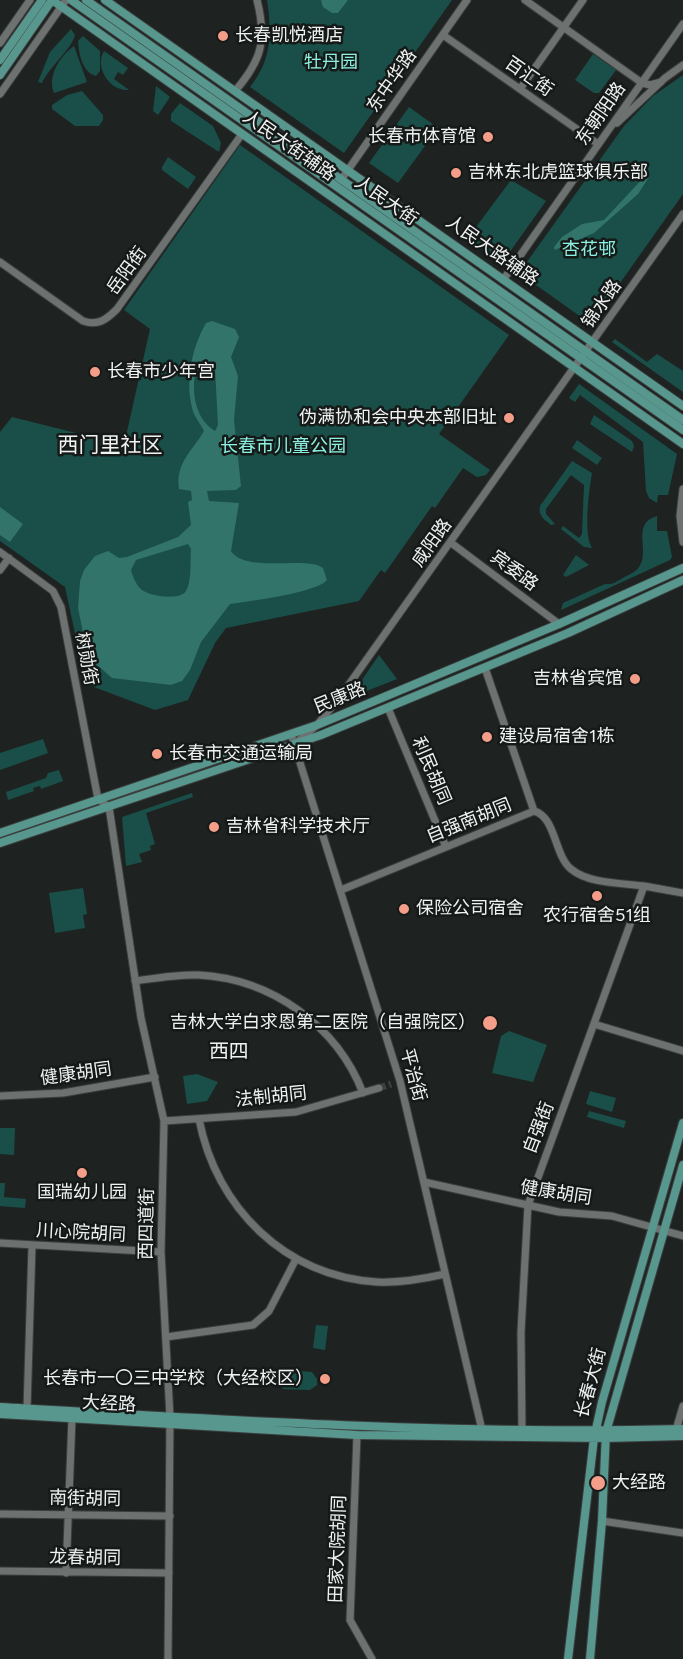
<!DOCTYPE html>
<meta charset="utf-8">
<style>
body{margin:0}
canvas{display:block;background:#1e2221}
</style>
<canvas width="683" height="1659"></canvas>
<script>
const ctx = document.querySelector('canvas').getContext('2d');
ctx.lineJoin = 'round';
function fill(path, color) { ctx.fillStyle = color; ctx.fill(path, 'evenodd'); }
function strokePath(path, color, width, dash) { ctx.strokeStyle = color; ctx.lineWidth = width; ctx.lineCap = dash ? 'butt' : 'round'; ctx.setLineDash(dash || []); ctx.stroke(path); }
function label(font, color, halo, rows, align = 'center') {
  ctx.font = font + ' Figtree,"Noto Sans SC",sans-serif'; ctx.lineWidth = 5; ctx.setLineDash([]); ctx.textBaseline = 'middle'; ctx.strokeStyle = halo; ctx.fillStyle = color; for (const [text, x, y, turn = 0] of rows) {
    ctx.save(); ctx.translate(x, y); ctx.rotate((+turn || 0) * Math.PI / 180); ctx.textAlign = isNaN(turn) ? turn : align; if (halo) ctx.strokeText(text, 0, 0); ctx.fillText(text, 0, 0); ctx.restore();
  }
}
const green = new Path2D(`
 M267,0H452L344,153L250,87C272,60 272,33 267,0Z
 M71,29L75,35C72,49 49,67 42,83L38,82L50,52Z
 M83,36L100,51V71L96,76C82,72 79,54 78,41Z
 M74,46L87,82L54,93C47,76 60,56 74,46Z
 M104,51L128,68L123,75L118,72L114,79L129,90C110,92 94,67 104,51Z
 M593,54L616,70L599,93H594L575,80Z
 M683,75V194L591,324L519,273L624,126L653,96Z
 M156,86L170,97L158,115L153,111Z
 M82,91L103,115V120L99,126H75L52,109V105L67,95Z
 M180,103L213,126L221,143L219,152L171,121V114Z
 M409,107L438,128L398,183L369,163Z
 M240,145L509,335L439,434L490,470L486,475L477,477L463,468L435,508L432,506L385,573L381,570L359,601L226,628L215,643L188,700L155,710L86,684L65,587L0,541V432L12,417L124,445L150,329L124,310Z
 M168,157L196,177L188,189L162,170V167Z
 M511,180L546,201L502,263L467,239Z
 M615,339L647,362L657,354L683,371V392L612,342Z
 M579,384L677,454L668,495H658L657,503L649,498L646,491L643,442L580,395L575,402L569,398Z
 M594,415L632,441L634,446L632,452L590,424Z
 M577,440L602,458L597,465L572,448Z
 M572,461L592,473C589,490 583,533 592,548L584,547L561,529L563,526L579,538L582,534L584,485L571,475L546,509V514L555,524L551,525C544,519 538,516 540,506Z
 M657,516V531H667L672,557L670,560L561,610L563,603L605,584C612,585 616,582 623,578C628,575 636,572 639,567C651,551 630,524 657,516Z
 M576,555L589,565L566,577L563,575Z
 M379,655L397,679L354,696L353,693Z
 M43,739L48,753L0,770V753Z
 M59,770L63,781L41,789L40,786L33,788L34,791L8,800L6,792L46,778L48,773Z
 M192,793L193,797L146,813L155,844L150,846L151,850L139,854L142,862L126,866L122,817Z
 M83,888L87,914L83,915L85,928L55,933L49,893Z
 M509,1031L547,1045L533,1082L492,1073L501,1036Z
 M197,1074L218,1082L207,1101L187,1104L183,1076Z
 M590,1091L616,1098L612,1112L586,1104Z
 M589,1111L626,1121L624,1128L587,1117Z
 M0,1128H15L14,1155L0,1154Z
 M0,1183H5L4,1197L26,1199L25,1208L0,1206Z
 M316,1325L328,1326L325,1350L313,1348Z
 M288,1370L312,1372L317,1379V1385L310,1390L283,1389L278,1382V1376Z`);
const water = new Path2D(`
 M321,0H348L338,13H332L323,7Z
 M645,176L649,177L638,194L594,233L555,250L554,247L562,237L582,224L604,220Z
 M212,321L235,329L239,337L231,357L238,376L234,420L241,486L236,490L207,491L209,501L239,503L231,551C246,574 307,555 323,568L327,580C316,593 250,601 230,604L201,642L190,670L182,681L171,685L112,678L88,657L78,608L80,581L84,570L95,556L108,551L119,558L127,557L178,537L191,525L188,502L192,500L191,491L179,489C175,463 193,450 204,431C201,425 197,420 194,414C184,385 191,349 206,323ZM206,359L215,369L218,425L215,431C193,418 190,385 198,363ZM188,544L191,549C190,561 192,581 186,591C180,601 150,596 142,590C136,585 133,577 131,570L136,560Z
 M0,507L23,524L10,542L0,535Z`);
const minorTunnel = new Path2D(`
 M379,1088L391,1084`);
const minor = new Path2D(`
 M525,0L642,83L650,85L661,82
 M443,35L598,144
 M0,43L30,0
 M520,89L583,0
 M235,91C262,60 267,40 257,0
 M0,94L66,0
 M617,123L665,78L683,65
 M341,180L467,0
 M0,262L83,321C98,326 106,320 117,309L242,134
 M503,280L683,24
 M683,489L680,516L683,542
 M450,542L559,624
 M0,552L53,591L61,607L98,799L109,807L141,1018L164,1121L161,1252L170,1417L168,1659
 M0,570L9,558
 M485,668L534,811
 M388,708L446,847
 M291,734L400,1081L482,1430
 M297,742L317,725L340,697L683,214
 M534,811C556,817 554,855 571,869C589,884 622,883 644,886
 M341,890L534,811
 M135,981C156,978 178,974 199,975C272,979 337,1026 363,1093
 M594,1024L683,1051
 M0,1096L63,1093L155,1077
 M199,1119C216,1208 285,1276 377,1282C400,1283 423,1279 445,1274
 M164,1121L296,1112L379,1088
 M424,1182L559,1212L612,1216L683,1236
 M0,1243L161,1252
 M166,1337L253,1325L269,1311L296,1259
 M27,1409L32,1246
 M522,1430L521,1332L528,1205L644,886L683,893
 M676,1430L683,1406
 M357,1435L350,1620L372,1659
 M0,1514L170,1516
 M602,1521L683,1533
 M0,1571L169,1573
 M66,1573L72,1418`);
const major = new Path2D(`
 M52,0L683,444
 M71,0L683,430
 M86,0L683,420
 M105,0L683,406
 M0,60L42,0
 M0,75L52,0
 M0,833L317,725L559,624L683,568
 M0,843L321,735L568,633L683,580
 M0,1407C228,1420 455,1435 683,1429
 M0,1414L357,1435L605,1438L683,1436
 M568,1659L594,1438L602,1402L683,1123
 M590,1659L602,1521L606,1432L683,1165`);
const markers = [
 [223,36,6,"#f49e8a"],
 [488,137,6,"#f49e8a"],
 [456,173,6,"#f49e8a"],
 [95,372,6,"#f49e8a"],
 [509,418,6,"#f49e8a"],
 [635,679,6,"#f49e8a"],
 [487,737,6,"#f49e8a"],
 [157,754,6,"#f49e8a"],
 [214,827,6,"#f49e8a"],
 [597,896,6,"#f49e8a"],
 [404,909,6,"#f49e8a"],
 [490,1023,8,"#f49e8a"],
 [82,1173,6,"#f49e8a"],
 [325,1379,6,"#f49e8a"],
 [598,1483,8,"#f49e8a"]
];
const poiNames = [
 ["长春凯悦酒店",235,36],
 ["长春市体育馆",476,137,"right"],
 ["吉林东北虎篮球俱乐部",468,173],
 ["长春市少年宫",107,372],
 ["伪满协和会中央本部旧址",497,418,"right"],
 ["吉林省宾馆",623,679,"right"],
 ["建设局宿舍1栋",499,737],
 ["长春市交通运输局",169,754],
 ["吉林省科学技术厅",226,827],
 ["保险公司宿舍",416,909],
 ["农行宿舍51组",597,916,"center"],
 ["吉林大学白求恩第二医院（自强院区）",476,1023,"right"],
 ["国瑞幼儿园",82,1193,"center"],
 ["长春市一〇三中学校（大经校区）",313,1379,"right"],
 ["大经路",612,1483]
];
const parkNames = [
 ["牡丹园",331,63],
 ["杏花邨",589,250],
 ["长春市儿童公园",283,447]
];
const streetNames = [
 ["百汇街",529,77,35],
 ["东中华路",392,81,-55],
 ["东朝阳路",601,114,-55],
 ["人民大街辅路",289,146,35],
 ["人民大街",386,201,35],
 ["人民大路辅路",492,251,35],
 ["岳阳街",127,271,-54],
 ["锦水路",602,304,-55],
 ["咸阳路",432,543,-54],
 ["宾委路",514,571,37],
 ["树勋街",86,659,79],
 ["民康路",340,698,-22],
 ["利民胡同",431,771,67],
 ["自强南胡同",469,821,-22],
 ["健康胡同",76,1074,-8],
 ["平治街",413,1075,75],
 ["法制胡同",271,1097,-6],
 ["自强街",539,1128,-69],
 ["健康胡同",556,1193,9],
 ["西四道街",147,1224,-89],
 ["川心院胡同",81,1233,3],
 ["长春大街",591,1383,-75],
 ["大经路",109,1404,3],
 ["南街胡同",85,1499,1],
 ["田家大院胡同",338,1549,-88],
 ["龙春胡同",85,1558,1]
];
const neighbourhoodNames = [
 ["西四",229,1052]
];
const quarterNames = [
 ["西门里社区",110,446]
];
fill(green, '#194f48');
fill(water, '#32736a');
strokePath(minorTunnel, '#3e4140', 7, [7, 3.5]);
strokePath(minor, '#3b3e3e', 9);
strokePath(major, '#3b3e3e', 10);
strokePath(minor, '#6d7271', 7);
strokePath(major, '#57978e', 8);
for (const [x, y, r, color] of markers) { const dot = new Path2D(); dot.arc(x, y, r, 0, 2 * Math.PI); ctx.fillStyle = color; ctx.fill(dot); strokePath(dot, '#151918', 2); }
label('18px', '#f0f2f2', '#151918', poiNames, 'left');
label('18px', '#8bf1e2', '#151918', parkNames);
label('18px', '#f0f2f2', '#151918', streetNames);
label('20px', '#f0f2f2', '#151918', neighbourhoodNames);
label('21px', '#f0f2f2', '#151918', quarterNames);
</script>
